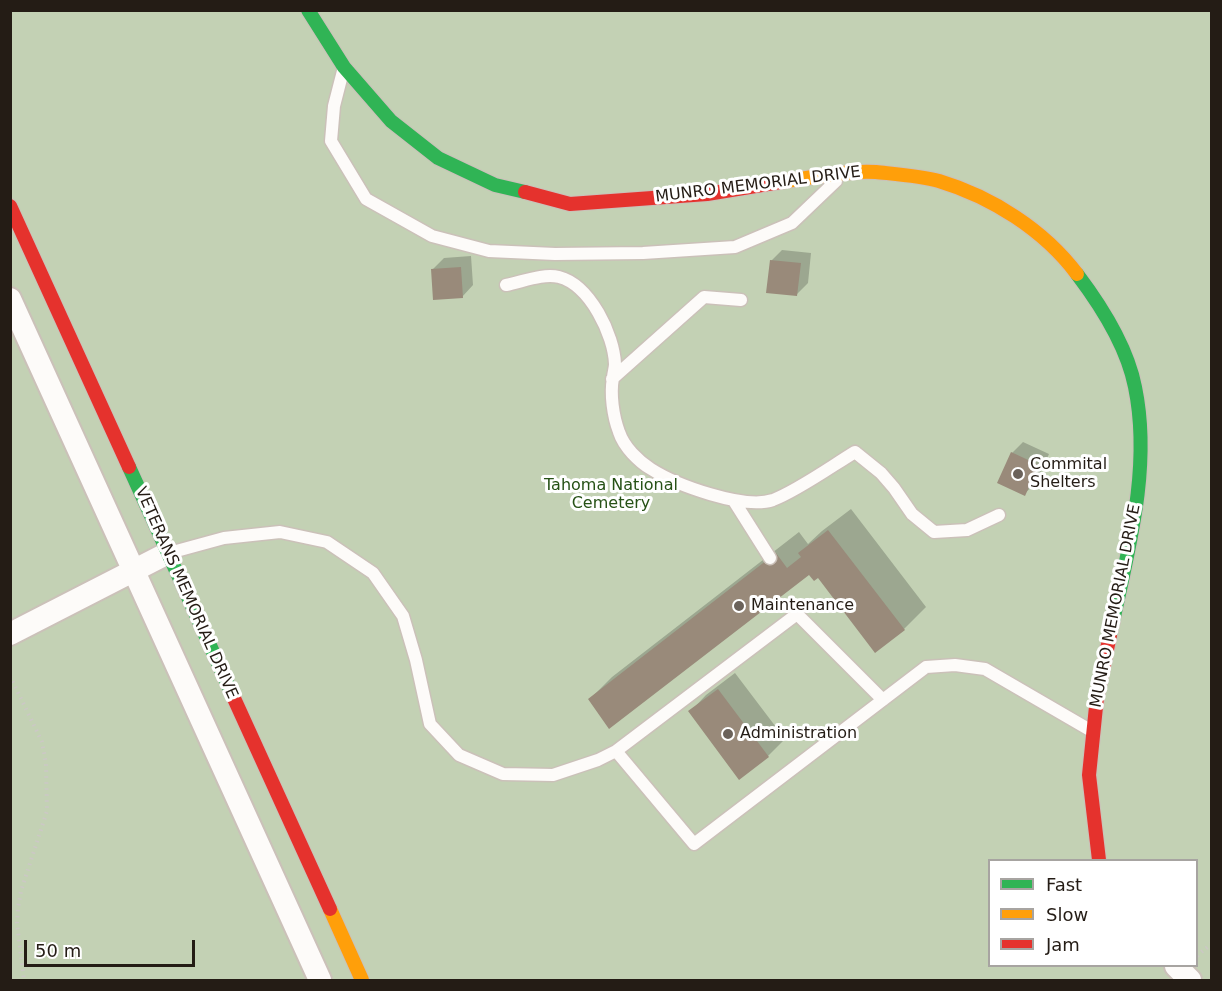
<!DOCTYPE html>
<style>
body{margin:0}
#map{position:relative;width:1222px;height:991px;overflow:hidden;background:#f0e4da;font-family:"DejaVu Sans",sans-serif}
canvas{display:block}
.frame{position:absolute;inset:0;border:12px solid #241c15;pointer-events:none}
.legend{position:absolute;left:988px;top:859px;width:210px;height:108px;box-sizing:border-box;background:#fff;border:2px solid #a7a4a1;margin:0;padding:8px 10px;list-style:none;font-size:18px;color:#241c15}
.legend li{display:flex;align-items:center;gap:12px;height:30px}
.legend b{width:30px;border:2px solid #a7a4a1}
.scale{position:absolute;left:24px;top:940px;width:171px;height:27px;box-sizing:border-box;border:3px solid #241c15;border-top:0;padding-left:8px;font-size:18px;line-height:21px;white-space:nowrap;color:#241c15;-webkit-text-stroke:4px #fff;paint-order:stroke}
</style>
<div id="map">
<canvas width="1222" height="991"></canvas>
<div class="frame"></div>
<ul class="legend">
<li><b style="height:8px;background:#30b455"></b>Fast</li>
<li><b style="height:8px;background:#ff9f0a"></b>Slow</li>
<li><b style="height:8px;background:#e5322d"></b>Jam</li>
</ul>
<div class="scale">50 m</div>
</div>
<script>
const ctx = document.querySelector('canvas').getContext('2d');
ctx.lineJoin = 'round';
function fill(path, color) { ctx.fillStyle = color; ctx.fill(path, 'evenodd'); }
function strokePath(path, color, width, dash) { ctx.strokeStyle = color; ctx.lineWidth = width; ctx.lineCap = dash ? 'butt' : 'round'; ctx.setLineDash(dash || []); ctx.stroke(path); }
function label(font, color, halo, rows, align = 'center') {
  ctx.font = font + ' "DejaVu Sans",sans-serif'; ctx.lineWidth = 6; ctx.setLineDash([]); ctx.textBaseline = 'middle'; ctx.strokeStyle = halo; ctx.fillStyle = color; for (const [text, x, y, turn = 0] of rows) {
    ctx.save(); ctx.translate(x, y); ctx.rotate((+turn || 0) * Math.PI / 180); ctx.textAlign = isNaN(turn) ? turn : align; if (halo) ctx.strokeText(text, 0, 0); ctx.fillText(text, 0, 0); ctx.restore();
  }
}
const green = new Path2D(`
 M10,11H1211V980H11ZM990,860H1196V966H990Z`);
const shadow = new Path2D(`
 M782,250L811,253L808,283L797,294L771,261Z
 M471,256L473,285L462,297L433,269L444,258Z
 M1023,442L1049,454L1036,483L1024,494L1012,453Z
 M851,509L926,607L904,629L818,576L809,573L590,699L612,677L799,532L808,544L822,531Z
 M735,673L785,739L768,756L739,778L690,712L706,695Z`);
const building = new Path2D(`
 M770,260L801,263L797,296L766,293Z
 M461,267L463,298L433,300L431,269Z
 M1011,452L1039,465L1025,496L997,483Z
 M828,530L905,630L875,653L818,578L814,581L809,575L609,729L588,699L776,553L787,568L801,557L798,553Z
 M718,689L769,757L739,780L688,711Z`);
const path = new Path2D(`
 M10,676L42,742L46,764L47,811L21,891L18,908L17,923L24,980
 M1197,956L1212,943`);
const lane = new Path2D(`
 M343,71L334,106L331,141L366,199L432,236L489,251L555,254L643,253L735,247L792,223L836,181
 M506,285C522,282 543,273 559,277C590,285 614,335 615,364C615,369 613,373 613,378C610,394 613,416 619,432C624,447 638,461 651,469C676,485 744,510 773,500C797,491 832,466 855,452L881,473L894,488L912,514L934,532L967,530L999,515
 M612,379L704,297L741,300
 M734,501L770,558
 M169,553L224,538L280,532L327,542L373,573L403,616L416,660L430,724L459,755L503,774L553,775L598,760L616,751L797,614L883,700
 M616,751L694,844L926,667L955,665L985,669L1090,730`);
const street = new Path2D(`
 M10,299L320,980
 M10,634L168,553
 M1176,966L1190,980`);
const fast = new Path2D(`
 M308,10L344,67L391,121L438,158L495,185L525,192
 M1077,274C1102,307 1127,346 1135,387C1152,469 1127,555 1110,635
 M129,467L232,694`);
const slow = new Path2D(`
 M780,182C808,178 848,170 876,172C894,174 921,176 939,181C992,197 1044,230 1077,274
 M330,909L362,980`);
const jam = new Path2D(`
 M525,192L570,204L707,194L780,182
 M10,206L129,467
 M232,694L330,909
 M1099,860L1089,775L1097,697L1110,635`);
const markers = [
 [1018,474,6,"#6b625a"],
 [739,606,6,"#6b625a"],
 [728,734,6,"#6b625a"]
];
const streetNames = [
 ["MUNRO MEMORIAL DRIVE",758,185,-7],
 ["VETERANS MEMORIAL DRIVE",186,593,66],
 ["MUNRO MEMORIAL DRIVE",1116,606,-79]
];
const poiNames = [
 ["Commital",1030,465],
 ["Shelters",1030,483],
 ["Maintenance",751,606],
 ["Administration",740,734]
];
const parkNames = [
 ["Tahoma National",611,486],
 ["Cemetery",611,504]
];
fill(green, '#c3d1b4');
fill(shadow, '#0003');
fill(building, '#998a7a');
strokePath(lane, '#cbc1b9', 15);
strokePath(street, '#cbc1b9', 26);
strokePath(fast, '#cbc1b9', 16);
strokePath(slow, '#cbc1b9', 16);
strokePath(jam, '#cbc1b9', 16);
strokePath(path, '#ccc8c5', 4, [1.5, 4.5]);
strokePath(lane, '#fdfbf9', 12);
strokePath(street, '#fdfbf9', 22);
strokePath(fast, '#30b455', 14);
strokePath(slow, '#ff9f0a', 14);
strokePath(jam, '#e5322d', 14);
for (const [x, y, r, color] of markers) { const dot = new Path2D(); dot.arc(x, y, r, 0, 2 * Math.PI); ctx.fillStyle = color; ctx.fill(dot); strokePath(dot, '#fff', 2); }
label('16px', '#241c15', '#fff', streetNames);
label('16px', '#241c15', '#fff', poiNames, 'left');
label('16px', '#265116', '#fff', parkNames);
</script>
